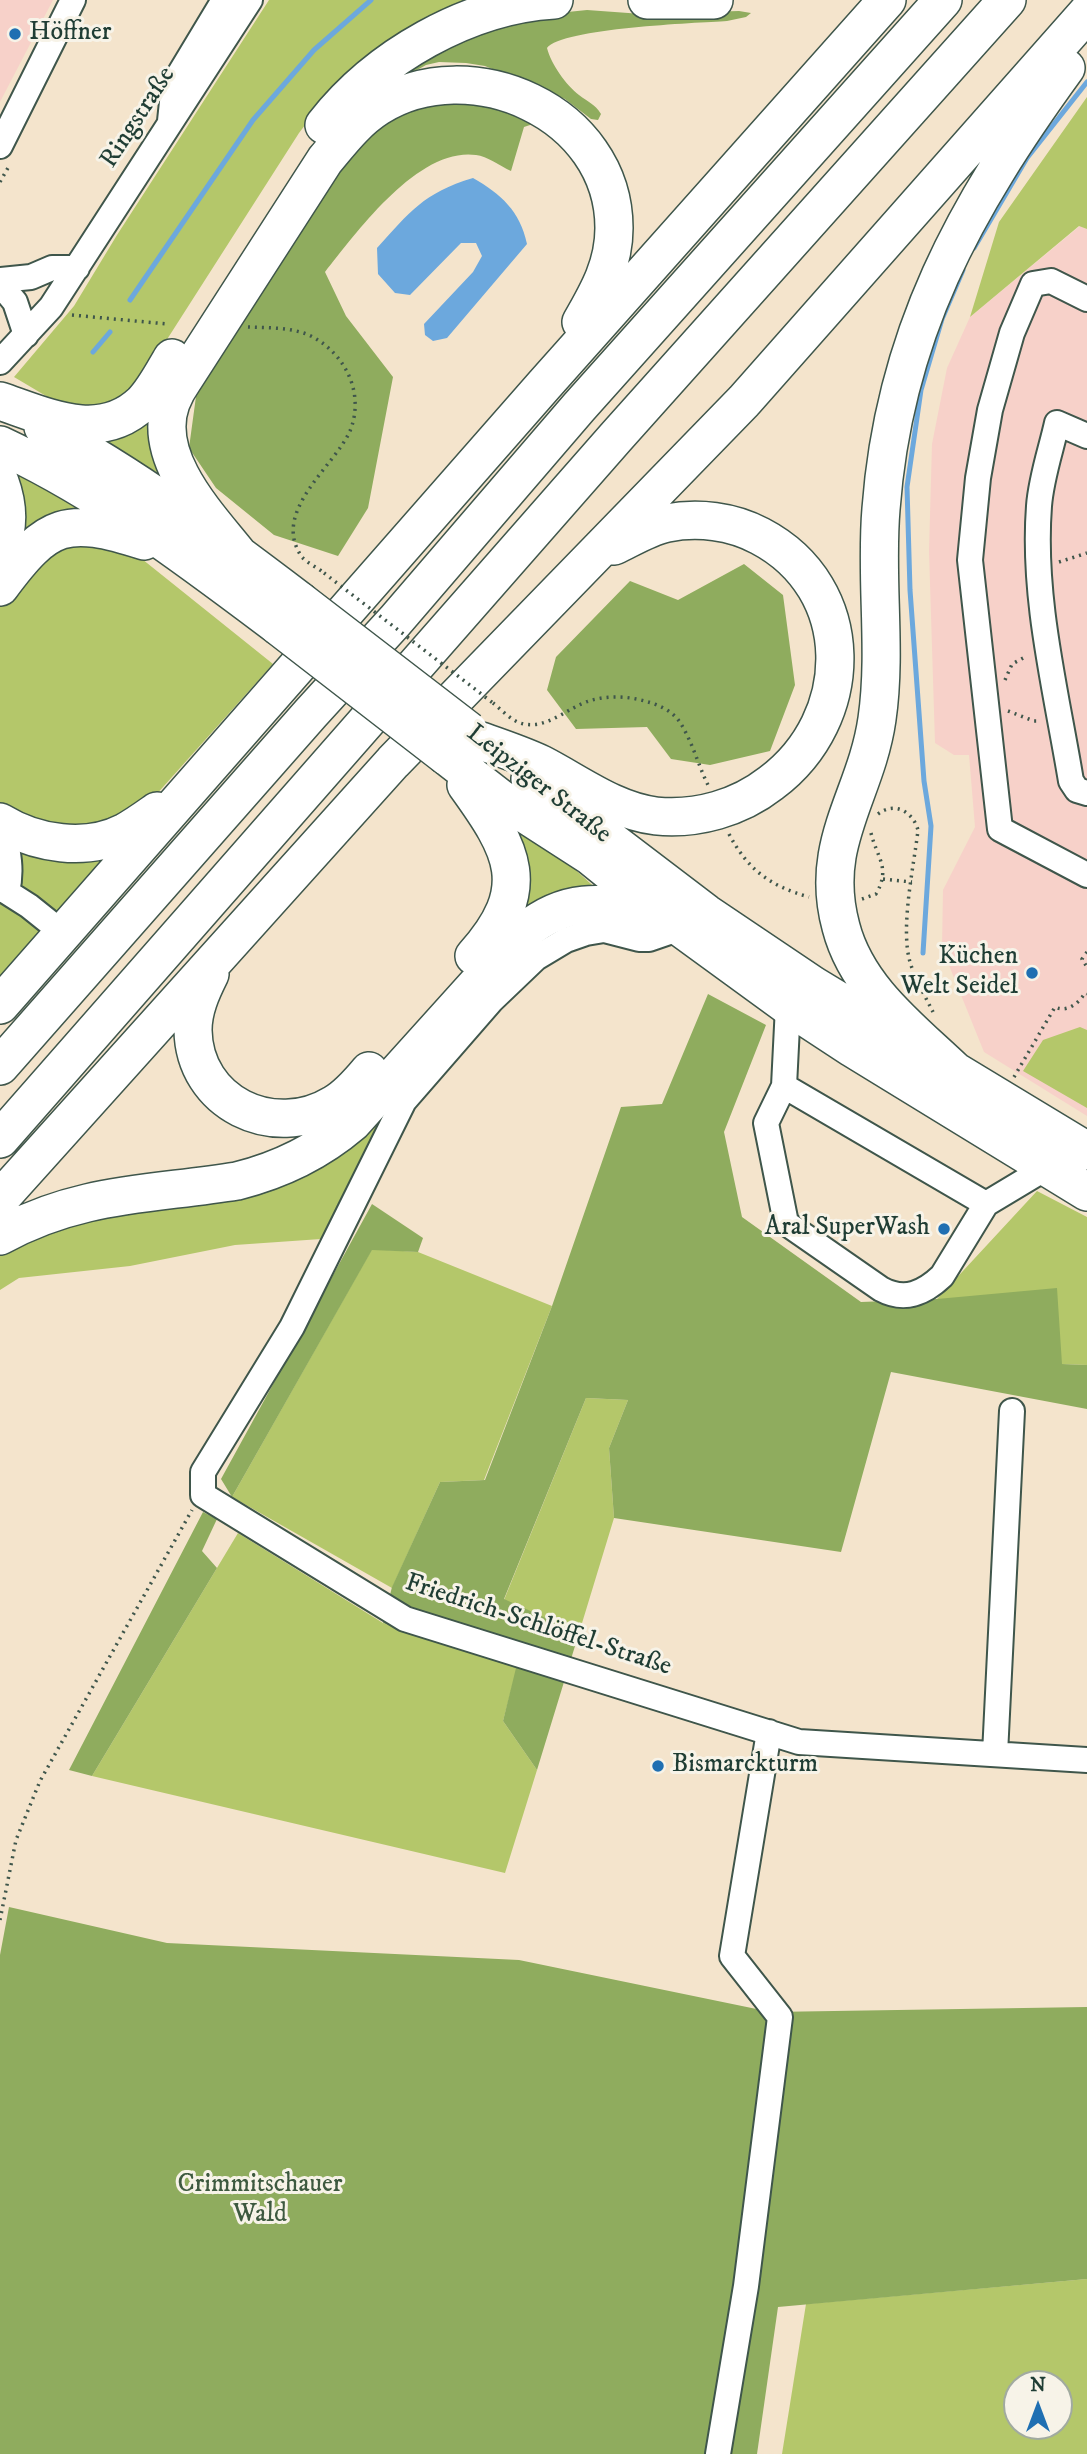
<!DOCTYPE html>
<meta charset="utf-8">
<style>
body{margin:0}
#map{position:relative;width:1087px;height:2454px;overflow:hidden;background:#f4e4cc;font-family:"IM FELL DW Pica",serif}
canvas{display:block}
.north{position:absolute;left:1003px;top:2370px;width:70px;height:70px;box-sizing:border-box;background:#f7f3e8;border:2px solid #a1aaa0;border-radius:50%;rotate:0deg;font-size:19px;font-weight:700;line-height:28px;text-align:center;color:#1f3d34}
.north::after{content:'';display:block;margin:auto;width:24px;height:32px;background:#1f6fb2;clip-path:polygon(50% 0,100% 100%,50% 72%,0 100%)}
</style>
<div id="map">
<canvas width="1087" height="2454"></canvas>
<div class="north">N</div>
</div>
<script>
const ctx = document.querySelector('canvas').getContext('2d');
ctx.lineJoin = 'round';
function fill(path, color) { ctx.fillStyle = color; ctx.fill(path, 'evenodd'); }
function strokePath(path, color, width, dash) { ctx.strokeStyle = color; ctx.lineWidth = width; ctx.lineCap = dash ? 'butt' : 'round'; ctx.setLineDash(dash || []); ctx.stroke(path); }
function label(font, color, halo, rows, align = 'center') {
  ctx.font = font + ' "IM FELL DW Pica",serif'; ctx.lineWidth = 6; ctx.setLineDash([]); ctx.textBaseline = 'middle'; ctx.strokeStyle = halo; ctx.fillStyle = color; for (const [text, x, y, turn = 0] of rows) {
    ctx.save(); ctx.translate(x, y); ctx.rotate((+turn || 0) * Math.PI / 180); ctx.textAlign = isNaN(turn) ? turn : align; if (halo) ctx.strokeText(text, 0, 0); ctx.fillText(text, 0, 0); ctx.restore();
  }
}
const built = new Path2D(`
 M0,0H53L0,102Z
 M1080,226L1087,229V1116L984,1052L942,948L943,890L975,827L969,755H954L935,743L929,551L932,444L947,368L970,317Z`);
const green = new Path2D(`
 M269,0H478L324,100L299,133L150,366L128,396L108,409L52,404L46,396L14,377L74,306L117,235Z
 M1087,97V229L1079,226L970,317L999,222Z
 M152,403L168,478L88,437Z
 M4,463L91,510L25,540Z
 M105,540L142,559L273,664L138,815L66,834L0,812V604L45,551Z
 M504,821L557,853L602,894L504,931Z
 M0,836L121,843L0,993Z
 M1080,1027L1087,1030V1108L1023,1071L1043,1040Z
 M379,1114L385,1119L321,1239L235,1245L130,1266L19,1278L0,1290V1248Z
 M1037,1191L1087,1217V1365L1062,1364L937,1299Z
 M372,1249L418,1252L552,1306L484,1480L440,1482L392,1588L232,1497Z
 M586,1398L628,1400L609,1448L614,1518L579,1633L504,1600Z
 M238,1533L383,1623L517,1668L503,1721L537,1770L505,1873L92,1776Z
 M1087,2279V2454H782L806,2304ZM1017,2384H1059V2426H1017Z`);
const forest = new Path2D(`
 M587,10L642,14L739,11L751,13L746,17L727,21C697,23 562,28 547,48C551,64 566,85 579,95C588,102 595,104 601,114L598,120L591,119L565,99L485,66L466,63L439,62L426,65L403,78L401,72L450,41L529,16Z
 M464,95L542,121L524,127L511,171C500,166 487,156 476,155C418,147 357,232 325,272L346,316L393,377L368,508L338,556L274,535L216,488L189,448L197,389L332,175L364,137L399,109Z
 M744,564L783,595L795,685L770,751L710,765L671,759L647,727L576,729L547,690L556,657L630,581L678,600Z
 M708,994L766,1025L724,1132L742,1217L861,1302L937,1299L1057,1288L1062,1364L1087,1365V1409L891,1372L841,1552L614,1518L609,1448L628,1400L586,1398L504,1599L579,1633L537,1770L503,1721L516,1668L383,1623L392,1587L440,1482L485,1480L552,1306L621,1107L662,1104Z
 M372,1204L423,1238L418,1252L372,1250L232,1497L221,1479Z
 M203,1512L217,1519L202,1551L217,1568L92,1776L69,1770Z
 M9,1907L167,1943L519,1960L771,2012L1087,2007V2279L778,2307L757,2454H0V1955Z`);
const water = new Path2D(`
 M473,178C501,194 520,211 527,244L447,338L433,341L425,335L424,324L473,272L482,256L476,243H461L410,295L395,293L378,274L377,248C410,212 423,193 473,178Z`);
const stream = new Path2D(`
 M974,248L1027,158L1087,82
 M130,300L253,120L314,50L371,0
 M93,352L110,332
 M923,953L931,826L924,781L910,590L907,487L921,390L942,319L963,270`);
const path = new Path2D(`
 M0,182L9,166
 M72,315L167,324
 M248,327C269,328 292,327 311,336C346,354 365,394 350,431C334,467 270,512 302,557C307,563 318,568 324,573
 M1059,562L1087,553
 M1005,680L1012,664L1027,656
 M493,703C502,710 512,722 524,724C547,729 569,707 589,701C608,695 629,696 648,702C659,705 672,711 679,721C692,740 698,765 708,785
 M1008,711L1034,721H1041
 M878,814C895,801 913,812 918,830C914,866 900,927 910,962C915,979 925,996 933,1012
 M729,834C748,870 770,886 809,897
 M883,879L912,882
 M862,899L876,894C891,868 877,858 871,833
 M1087,952L1082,959L1087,967
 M1014,1077L1055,1007C1067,1013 1079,1003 1085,993L1087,994
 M0,1920L16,1840L40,1781L192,1510`);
const minor = new Path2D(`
 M170,121L174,83L224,0
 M0,146L73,0
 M0,280L31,277L52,268H77
 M0,284L15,302L26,335
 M1087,299L1051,281L1033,284L1012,333L990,410L978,478L970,560L1000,829L1087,875
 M0,362L51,307L250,0
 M1087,436L1057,423C1051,450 1041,478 1039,506C1032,598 1056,690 1071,781L1077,790L1087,793
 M2,824C7,847 13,868 7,892L29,906L64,934
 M681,928L649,939H639L604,930L586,933L566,940L536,958L491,1001L404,1101L292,1327L203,1472V1495L405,1619L799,1742L1087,1760
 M788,1006L784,1086L986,1204L1046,1168
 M784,1086L766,1123L786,1223L881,1289C905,1302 924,1293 942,1276L986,1204
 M995,1754L1012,1411
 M718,2454L746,2286L780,2017L732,1956L769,1732`);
const highway = new Path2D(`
 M647,0H714
 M324,125C377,57 468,5 554,0
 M0,401C47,417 100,443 142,403C154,391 163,373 172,358
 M43,427C135,476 217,538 300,601
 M0,445C101,492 189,559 278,626
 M0,482C8,504 10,526 0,548
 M239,555C208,516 151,458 171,403C174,395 179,386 184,379L325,160C341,141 356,121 378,107C470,49 614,112 614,228C614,264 599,291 581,322
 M0,587C48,522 66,516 144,541
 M481,741C501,748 522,755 541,764C578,783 614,811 656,816C697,820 739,808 771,783C857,719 859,588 760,536C732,521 698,517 667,523C648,527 631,538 614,546
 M446,756L500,798L590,856L659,912L788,1006L852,1048L1087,1192
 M530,779L706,913L813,985L1087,1151
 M466,785C513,850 535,888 474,956
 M0,822C36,844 86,852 125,832C136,826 147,818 157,811
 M210,974C201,992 193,1010 193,1030C194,1103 273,1141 334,1104C348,1096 359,1083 369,1071
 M0,1005L545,384L887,0
 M0,1066L311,713L395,621L579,407L943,0
 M955,1071C911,1029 857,989 841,927C818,843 866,796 877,719C887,650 875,579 881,509C894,334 965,207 1066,68
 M0,1139L616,437L1007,0
 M0,1199L393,762L744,401L1087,13
 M0,1236C80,1192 150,1195 237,1181C281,1170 318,1152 352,1123L525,931C570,894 606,904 659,912`);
const pathBridge = new Path2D(`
 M324,573L493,703`);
const highwayBridge = new Path2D(`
 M300,601L469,731
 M278,626L446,756`);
const markers = [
 [15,34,7,"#1f6fb2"],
 [1032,973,7,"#1f6fb2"],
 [944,1229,7,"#1f6fb2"],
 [658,1766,7,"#1f6fb2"]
];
const poiNames = [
 ["Höffner",29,34],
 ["Küchen",1018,958,"right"],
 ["Welt Seidel",1018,988,"right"],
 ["Aral SuperWash",930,1229,"right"],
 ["Bismarckturm",672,1766]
];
const streetNames = [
 ["Ringstraße",139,118,-57],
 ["Leipziger Straße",538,785,38],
 ["Friedrich-Schlöffel-Straße",538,1626,18]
];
const parkNames = [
 ["Crimmitschauer",260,2186],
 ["Wald",260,2216]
];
fill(built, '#f7d1c9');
fill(green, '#b4c76a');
fill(forest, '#8fac5e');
fill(water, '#6ca8dd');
strokePath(stream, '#6ca8dd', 5);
strokePath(minor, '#3f564b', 28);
strokePath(highway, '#3f564b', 40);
strokePath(path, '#3f564b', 3.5, [2, 5]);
strokePath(minor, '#fff', 24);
strokePath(highway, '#fff', 37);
strokePath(highwayBridge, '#3f564b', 40, []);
strokePath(pathBridge, '#3f564b', 3.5, [2, 5]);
strokePath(highwayBridge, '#fff', 37);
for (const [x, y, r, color] of markers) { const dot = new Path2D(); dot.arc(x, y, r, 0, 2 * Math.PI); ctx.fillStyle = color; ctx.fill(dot); strokePath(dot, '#f7f3e8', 2.5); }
label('26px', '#1f3d34', '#f7f3e8', poiNames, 'left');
label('26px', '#1f3d34', '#f7f3e8', streetNames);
label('26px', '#3d593f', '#f7f3e8', parkNames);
</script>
